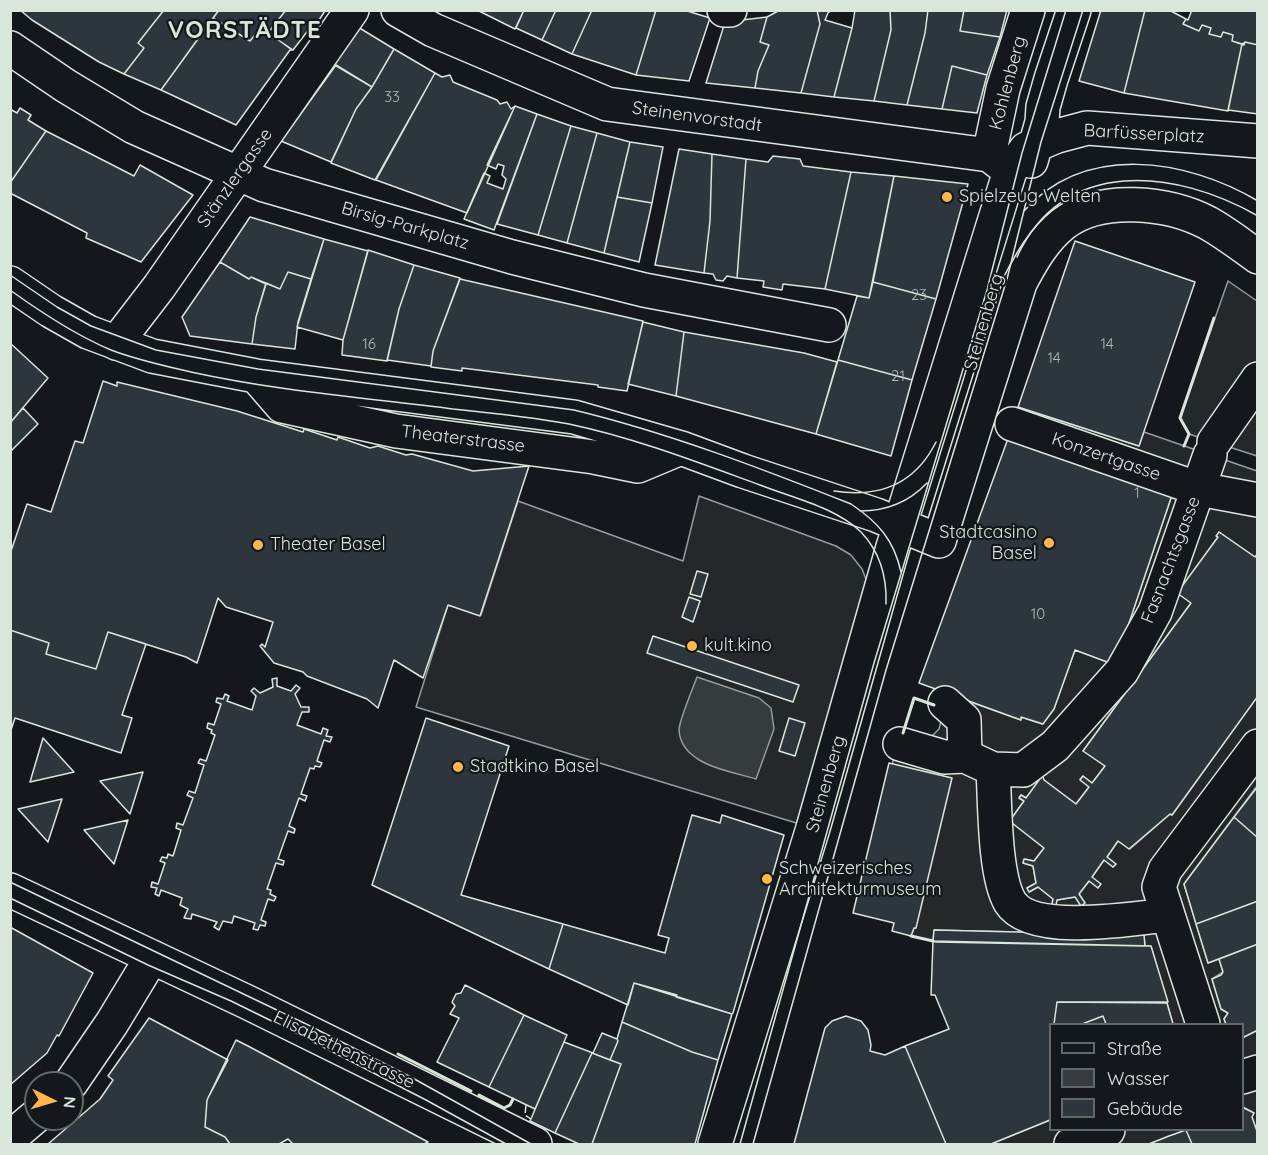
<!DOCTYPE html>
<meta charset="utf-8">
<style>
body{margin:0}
#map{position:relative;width:1268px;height:1155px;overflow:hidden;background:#14181c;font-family:Quicksand,sans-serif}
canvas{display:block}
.frame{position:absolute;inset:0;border:12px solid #d8e6dc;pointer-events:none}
.legend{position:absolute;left:1049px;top:1023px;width:195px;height:108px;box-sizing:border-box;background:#14181c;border:2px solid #626a69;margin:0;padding:8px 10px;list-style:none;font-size:18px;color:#d8e6dc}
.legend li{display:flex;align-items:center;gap:12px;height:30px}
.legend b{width:30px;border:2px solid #626a69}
.north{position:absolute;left:24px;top:1071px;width:60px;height:60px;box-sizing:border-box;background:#14181c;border:2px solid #626a69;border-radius:50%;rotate:95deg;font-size:16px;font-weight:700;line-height:24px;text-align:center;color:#d8e6dc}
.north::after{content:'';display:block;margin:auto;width:21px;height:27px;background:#ffb74d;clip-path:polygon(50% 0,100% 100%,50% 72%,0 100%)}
</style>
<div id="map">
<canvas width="1268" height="1155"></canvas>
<div class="frame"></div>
<ul class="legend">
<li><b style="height:8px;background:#14181c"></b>Straße</li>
<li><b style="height:16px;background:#363b3e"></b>Wasser</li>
<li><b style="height:16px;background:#2c363c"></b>Gebäude</li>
</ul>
<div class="north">N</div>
</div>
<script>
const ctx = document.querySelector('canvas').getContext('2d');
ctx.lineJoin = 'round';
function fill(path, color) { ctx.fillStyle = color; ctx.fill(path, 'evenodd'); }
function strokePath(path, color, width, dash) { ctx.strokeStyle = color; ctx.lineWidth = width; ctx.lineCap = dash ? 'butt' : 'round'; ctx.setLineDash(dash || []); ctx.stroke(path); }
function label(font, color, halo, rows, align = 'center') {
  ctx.font = font + ' Quicksand,sans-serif'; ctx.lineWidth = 4.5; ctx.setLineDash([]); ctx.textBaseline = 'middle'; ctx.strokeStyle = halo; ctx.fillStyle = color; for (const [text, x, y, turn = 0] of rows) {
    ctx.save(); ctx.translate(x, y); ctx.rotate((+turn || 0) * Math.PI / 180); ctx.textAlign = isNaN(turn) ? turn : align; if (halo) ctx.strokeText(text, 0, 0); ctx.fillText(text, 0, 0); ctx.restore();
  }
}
const parking = new Path2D(`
 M1228,281L1257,301V456L1189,434L1180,418Z
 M1018,407L1139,446L1144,432L1257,471V554L1255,557L1219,532L1218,537L1178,593L1191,603L1083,751L1105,766L1092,783L1083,776L1080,779L1089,787L1076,804L1044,780H1039L1027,798L1021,795L1019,798L1024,801L1011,819L1012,823L1044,848L1034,861L1025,859L1023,863L1033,866L1036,883L1027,888L1029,892L1038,887L1053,899L1051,909H1055L1057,900L1075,897L1085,903L1079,894L1089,881L1098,888L1092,877L1104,860L1113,867L1116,864L1107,857L1118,841L1130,849L1170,814L1172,815L1257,696V786L1184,884L1208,963L1219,959L1223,972L1212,979L1221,1009L1228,1013L1224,1019L1226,1024H1173L1151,946H1145L1144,935L934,930L933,941L911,936L914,928H916L892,764L903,731L923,738L932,736L939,729L948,694L1021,720V717L1042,724L1054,709L1075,650L1115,664L1174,489L1010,433Z
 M699,496L836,546L851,555L862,569L869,587L803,825L416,707L448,605L481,615L518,501L683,561Z
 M1257,1030V1129H1256L1252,1117L1254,1113L1243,1107L1242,1038Z
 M1050,1120V1130H1186L1149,1144H991Z`);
const water = new Path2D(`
 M697,677L759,698L771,708L774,729L756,779C730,771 681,765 679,730C679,721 693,688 697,677Z`);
const building = new Path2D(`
 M20,10H164L138,43L144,48L124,74L99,62L32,20Z
 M164,10H219L161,90L124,74L144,48L138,43Z
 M219,10H286L268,33L261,27L250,41L213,18Z
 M286,10L325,11L315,26L313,24L293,50L268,33Z
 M477,10H524L515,29Z
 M524,10H556L542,40L516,28Z
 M556,10H592L572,54L542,40Z
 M592,10H656L636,75L572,54Z
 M656,10H684L710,18L689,81L636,75Z
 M780,10H817L820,24L801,93L755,88L758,71L769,45L760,42L767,17Z
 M817,10H831L828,13L825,20L852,28L834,97L801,93L820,24Z
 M855,10H890L891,30L874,101L834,97L852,28Z
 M890,10H928L925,33L907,105L874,101L891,30Z
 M928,10H964L960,31L1000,37L987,75L952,66L942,109L907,105L925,33Z
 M964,10H1007L1000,37L960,31Z
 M1101,10H1145L1124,93L1079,81Z
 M1145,10H1169L1186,19L1183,24L1199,31L1202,25L1211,28L1209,34L1221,37L1223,32L1233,35L1232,41L1242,44L1228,111L1124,93Z
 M1192,10H1258V45L1245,42L1244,45L1232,41L1233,35L1223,32L1221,37L1209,34L1211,28L1202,25L1199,31L1183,24L1186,19L1188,20Z
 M767,17L760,42L769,45L758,71L755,88L706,83L725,22Z
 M213,18L250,41L261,27L292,50H290L236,125L161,90Z
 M353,24L394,49L372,87L328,61Z
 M1245,42L1258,45V114L1228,110L1242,44Z
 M394,49L435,73L375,180L331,163L356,109L372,87Z
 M336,65L372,87L356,109L331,162L281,141Z
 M952,66L987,75L977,113L942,109Z
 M435,73L442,77L450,75L453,82L497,100L500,104L507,102L511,109L515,106L467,213L376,180Z
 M515,106L537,114L494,230L464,219L484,173L490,176L487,183L503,189L506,179L502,175L504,166L498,164L496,169L487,165Z
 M20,108L31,115L28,120L46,131L10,183V109L17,113Z
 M537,114L571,126L538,235L497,224Z
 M571,126L597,133L567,243L538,235Z
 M46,131L134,176L140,165L193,195L141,262L86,238L87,233L10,193V183Z
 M597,133L630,142L604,253L567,243Z
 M630,142L663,147L652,203L617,197Z
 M679,149L712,154L710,221L704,273L655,265Z
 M712,154L746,159L737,278L727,276L723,281L716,280L713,274L704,273L710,221Z
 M773,156L800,159L803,166L851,172L825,289L783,284L782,290L763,287L764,281L737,278L746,159L768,162Z
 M851,172L894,176L869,298L825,289Z
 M894,176L968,184L936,299L873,282Z
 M617,197L652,203L639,262L604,253Z
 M250,217L324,239L311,279L288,272L280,289L251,277L249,279L220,262Z
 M324,239L368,251L343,340L297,327Z
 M1075,241L1195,282L1139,446L1018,407Z
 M368,250L414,265L399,309L387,361L342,355L343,340Z
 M220,262L249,279L251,277L266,284L256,317L252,344L190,336L182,317Z
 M414,265L460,278L433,351L431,366L387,360L399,309Z
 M288,272L311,279L298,322L295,349L252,344L256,317L266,283L280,289Z
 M460,279L643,321L627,391L598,387V385L462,368V371L431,367L433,351Z
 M873,282L936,299L912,380L838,360L857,296L869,298Z
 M643,322L684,332L676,396L628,384Z
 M684,332L804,353L837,362L816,434L676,396Z
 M10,343L48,378L10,423Z
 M838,360L912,380L891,456L816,434Z
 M103,381L117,386V382L237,411L303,432L304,429L337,440L338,437L370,448L378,446L406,455L412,454L473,471L529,466L480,616L448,605L423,678L394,660L378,708L367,699L307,676L303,672L274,663L260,646L262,644L265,647L273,622L226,607L218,598L197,663L186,657L108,632L96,669L46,654L49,643L10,630V554L27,504L51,512L75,441L83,443Z
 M23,408L38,424L10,452V423Z
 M1010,433L1174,489L1115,665L1075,650L1054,709L1043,724L1021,717V720L919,683Z
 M1219,532L1255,557L1258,554V696L1172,815L1170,814L1129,849L1118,841L1107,857L1116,864L1113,867L1104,860L1092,877L1101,884L1098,888L1089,881L1079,894L1085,903L1081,906L1075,897L1057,900L1055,910L1051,909L1053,899L1038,887L1029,892L1027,888L1036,883L1033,866L1023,863L1024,859L1034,861L1044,848L1012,823L1011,819L1024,801L1019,798L1021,795L1026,798L1039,780L1038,774H1042L1044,780L1076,804L1089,787L1080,780L1083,776L1092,783L1105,766L1083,751L1191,603L1177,593L1218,537L1216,536Z
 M697,571L708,574L701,597L690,594Z
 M689,597L700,601L693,622L682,617Z
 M10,630L49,643L46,654L96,669L108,632L146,644L122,715L132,718L121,753L15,718L10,733Z
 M653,636L799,685L793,702L647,653Z
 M277,678V686L291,691L296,685L300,688L295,694L301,707H309V712H302L297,725L321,734L323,728L328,730L326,736L332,737L330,742L324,740L317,761L322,763L320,767L315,766L314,769L310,768L301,794L307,796L305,801L299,798L289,826L295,829L294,833L288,831L278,859L284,861L283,865L276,863L267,889L271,890L270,894L276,897L274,901L268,899L261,920L266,922L265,926L260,925L258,930L253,929L255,923L234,916L232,923L223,921L219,930L214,927L217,922L192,914L191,919L184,918L188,909L180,905L182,898L161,890L159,896L155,894L157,888L151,887L152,882L158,884L165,863L160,861L162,857L167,858L168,854L173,856L181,830L176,828L177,823L183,825L193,798L187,795L189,791L195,793L204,765L198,763L200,759L206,761L215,735L211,733L212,730L207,728L208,723L214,725L221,704L216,702L217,698L223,699L225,694L229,696L227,701L252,710L256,696L251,691L254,688L260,693L273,687L272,679Z
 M426,718L509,746L461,895L563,924L549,969L372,885Z
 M789,718L805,723L795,756L779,751Z
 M43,738L74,772L30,782Z
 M889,763L952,778L916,928H914L911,936L892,931L894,923L853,913Z
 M143,772L130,814L100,781Z
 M1258,786V838L1234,817Z
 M62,799L48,842L18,809Z
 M692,815L720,823L722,815L784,835L733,1013L732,1014L676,997L677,995L634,983L628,1005L549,969L563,924L665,953L669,938L658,935Z
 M1234,817L1258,838V901L1196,924L1184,884Z
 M128,820L114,864L84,830Z
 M1258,901V944L1208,963L1196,924Z
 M10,927L93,973L59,1036L57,1035L47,1053L10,1085Z
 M934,930L1144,935L1145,946L936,942L933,941Z
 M933,941L1151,946L1168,1002H1057L1054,1024H1050V1120L991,1144H946L905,1046L949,1029L935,995H931Z
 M1258,944V1030L1242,1038V1024H1226L1224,1019L1228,1013L1221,1009L1212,979L1221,975L1223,972L1219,959Z
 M634,983L732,1014L718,1060L692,1052L622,1022Z
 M465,985L524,1015L489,1087L437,1062L459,1018L450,1014L455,1006L452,1002L456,994L461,993Z
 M1057,1002L1167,1003L1173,1024H1106L1103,1016L1082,1024H1054Z
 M524,1015L567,1035L535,1109L489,1087Z
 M846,1016L861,1021L868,1030L871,1045L870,1051L885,1055L905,1046L946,1144H794L825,1028L832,1021Z
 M1103,1016L1106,1024H1082Z
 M149,1018L228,1060L207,1100L205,1127L225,1137L230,1144H48L100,1099L113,1080L108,1076Z
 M622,1022L692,1052L718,1060L695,1144H592L621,1064L610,1060L618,1041L617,1039Z
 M602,1033L617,1039L618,1041L610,1060L592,1053L555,1133L530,1121L564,1042L593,1053Z
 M236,1040L248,1046L428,1142L424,1144H293L288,1139L279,1144H230L225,1137L205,1127L207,1100Z
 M592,1053L621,1064L592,1144H579L555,1133Z
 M1242,1107L1254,1113L1252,1117L1258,1134V1144H1192L1186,1130H1242Z
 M1186,1130L1192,1144H1149L1169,1136Z`);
const minor = new Path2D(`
 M398,10L433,30L607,104L989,155L1010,171
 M724,10H730
 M10,48L66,86L134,127L264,185L512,257L644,290L829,325
 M989,155L1003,89L1028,10
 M1031,161L1042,122L1043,107L1051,79L1074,10
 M10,283L51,311L88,332L152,356L256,376L574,417L681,448L743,471L876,515L939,541L1020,283C1031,262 1044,239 1063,224C1100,195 1168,202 1208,223C1226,233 1241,245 1258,257
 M116,343L159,287L352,10
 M256,376L282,406L396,431L594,457L638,466L681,448
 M1012,424L1199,489L1258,500
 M1214,442L1258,379
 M945,703L964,720L965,756
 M900,744L944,757L965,756L993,769C995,802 994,875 1010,902C1031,936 1132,919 1166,915
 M993,769L1023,770L1055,746L1122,671L1155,612L1210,455
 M10,890L247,1002L535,1144
 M1203,1024L1159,887L1165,870L1258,746
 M1242,1077L1258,1072
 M71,1083L112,1023L152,957
 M10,1138L36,1116
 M715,1144L813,828L893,547L1010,171L1026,149L1057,136L1087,128L1258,141
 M1071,1144L1108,1130`);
const tram = new Path2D(`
 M1024,211C1085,143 1185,158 1258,201
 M1017,257C1063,156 1176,169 1258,216
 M10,275L57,307L91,326L156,350L258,369L574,410C669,433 760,468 851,504C878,522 894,540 901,572
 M10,290C42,313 75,335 111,350C137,360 165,366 191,372C277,391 366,398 453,409C492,413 531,417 569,424C635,438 697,462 760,485C793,498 835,507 861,532C880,552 887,577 886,604
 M834,491C879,498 915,484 936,442
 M860,511C886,511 909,502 927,483
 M10,882L306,1024L409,1076L531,1144
 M10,898L148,965L231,1001L292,1031L426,1100L506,1144
 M740,1144L874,663L987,290L1022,153L1066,10
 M753,1144L886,670L1007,279L1041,142L1083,10`);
const fence = new Path2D(`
 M526,1105L525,1115L531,1119`);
const wall = new Path2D(`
 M1184,446L1189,434L1180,418L1214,318
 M903,733L914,698L934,705
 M911,936L933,941
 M398,1054L471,1091
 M479,1095L504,1108L510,1105L513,1099`);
const markers = [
 [947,197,6,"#ffb74d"],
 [1049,543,6,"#ffb74d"],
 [258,545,6,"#ffb74d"],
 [692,646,6,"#ffb74d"],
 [458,767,6,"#ffb74d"],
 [767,879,6,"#ffb74d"]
];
const numberNames = [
 ["33",392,97],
 ["23",919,295],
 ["16",369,344],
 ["14",1107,344],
 ["14",1054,358],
 ["21",898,376],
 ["1",1137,493],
 ["10",1038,614]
];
const streetNames = [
 ["Kohlenberg",1008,83,-75],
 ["Steinenvorstadt",697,117,8],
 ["Barfüsserplatz",1144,134,3],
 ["Stänzlergasse",235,178,-55],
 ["Birsig-Parkplatz",405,226,16],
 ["Steinenberg",984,322,-74],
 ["Theaterstrasse",463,439,7],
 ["Konzertgasse",1106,457,19],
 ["Fasnachtsgasse",1171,560,-69],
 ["Steinenberg",826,784,-74],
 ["Elisabethenstrasse",344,1050,26]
];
const poiNames = [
 ["Spielzeug Welten",959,197],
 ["Stadtcasino",1037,533,"right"],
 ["Basel",1037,554,"right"],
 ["Theater Basel",270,545],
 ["kult.kino",704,646],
 ["Stadtkino Basel",470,767],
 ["Schweizerisches",779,869],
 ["Architekturmuseum",779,890]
];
const districtNames = [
 ["VORSTÄDTE",245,31]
];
fill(parking, '#24282b');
strokePath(parking, '#939e99', 1.5);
fill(water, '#363b3e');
strokePath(water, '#939e99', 1.5);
fill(building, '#2c363c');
strokePath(building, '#d8e6dc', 1.5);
strokePath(minor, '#d8e6dc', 36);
strokePath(minor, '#14181c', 33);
strokePath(tram, '#d8e6dc', 1.5);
strokePath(fence, '#d8e6dc', 1.5, [8, 3]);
strokePath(wall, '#d8e6dc', 3);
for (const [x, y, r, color] of markers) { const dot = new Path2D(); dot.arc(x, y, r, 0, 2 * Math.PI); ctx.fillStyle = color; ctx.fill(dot); strokePath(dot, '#14181c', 2); }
label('15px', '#adbab4', null, numberNames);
label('18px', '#d8e6dc', '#14181c', streetNames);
label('18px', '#d8e6dc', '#14181c', poiNames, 'left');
ctx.letterSpacing = '1.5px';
label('bold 24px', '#d8e6dc', '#14181c', districtNames);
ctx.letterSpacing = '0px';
</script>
